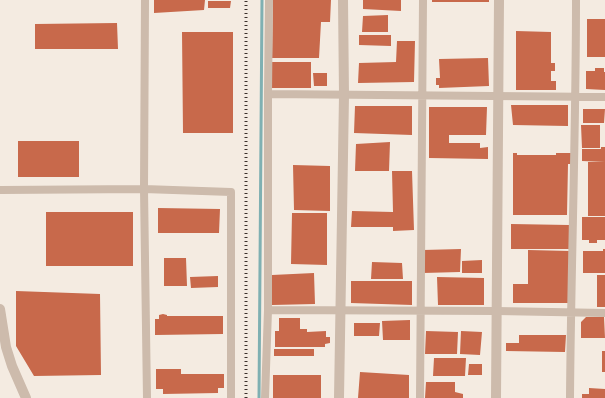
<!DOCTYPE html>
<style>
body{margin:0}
canvas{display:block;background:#f4ebe1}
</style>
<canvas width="605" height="398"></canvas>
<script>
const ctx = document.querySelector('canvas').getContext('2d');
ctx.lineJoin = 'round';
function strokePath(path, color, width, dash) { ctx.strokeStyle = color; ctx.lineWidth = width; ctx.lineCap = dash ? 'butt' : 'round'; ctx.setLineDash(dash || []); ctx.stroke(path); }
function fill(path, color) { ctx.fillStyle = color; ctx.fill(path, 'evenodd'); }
const stream = new Path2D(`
 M259,398L262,0`);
const building = new Path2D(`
 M154,0H205L204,10L154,13Z
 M273,0H331L330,22H321L319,58H272Z
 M363,0H401V11L363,9Z
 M432,0H489V2H432Z
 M208,1H231L230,8H208Z
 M388,15V32H362L363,16Z
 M587,19H605V57H587Z
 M117,23L118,49H35V24Z
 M516,31L551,32V63H555V71H551V81H556V90H516Z
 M182,32H233V133H183Z
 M359,35H391V46L359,45Z
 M397,41H415L414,82L358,83L359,63L396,62Z
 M488,58L489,86L439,88V85H436V78H440L439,59Z
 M272,62H311V88H272Z
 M595,68H604V72H605V90L586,89V71H595Z
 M313,73H327V86H314Z
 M511,105H568V126L513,125Z
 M355,106H412V135L354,133Z
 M429,107H487L486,135H449V143H480V148L488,147V159L429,158Z
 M583,109H605L604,123H583Z
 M581,125H600V148H582Z
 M18,141H79V177H18Z
 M390,142L389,171H355L356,144Z
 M601,147H605V162L582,161V149H601Z
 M513,153H517V155H556V153H572V164H568L567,215H513Z
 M588,162H605V216H588Z
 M293,165L330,166V211L294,210Z
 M392,171H412L414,230L393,231V227H351L352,211L393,212Z
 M158,208L220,209L219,233H158Z
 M46,212H133V266H46Z
 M292,213H327V265L291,264Z
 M582,217H605V240H597V243H589V240H582Z
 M511,224L569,225V249H511Z
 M461,249L460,272L423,273V250Z
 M603,249H605V273H583V251H603Z
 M528,250L570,251L569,303H513V284H528Z
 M164,258H186L187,286H164Z
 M482,260V273H462V261Z
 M372,262L402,263L403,279H371Z
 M314,273L315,304L272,305V275Z
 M597,275H605V307H597Z
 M218,276V287L191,288L190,277Z
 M437,277L484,278V305H438Z
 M351,281H412V305L351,303Z
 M16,291L100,294L101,375L34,376L16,346Z
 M163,314L167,315V316H223V334L155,335V319H159V315Z
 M586,317H604L605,338H581V322Z
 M279,318H300V329H307V332L326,331V337H330V343L325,344V347H275V331H279Z
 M410,320V340H383L382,321Z
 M354,323H380L379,336H354Z
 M426,331L458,332L457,354H425Z
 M461,331L482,332L480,355L460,354Z
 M519,335H566L565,352L506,351V343H519Z
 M274,349H314V356H274Z
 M602,351H605V372H602Z
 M434,358H466L465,376H433Z
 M469,364H482V375H468Z
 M156,369H181V374H224V388H218V393L163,394V389H156Z
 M360,372L409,375V398H358Z
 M273,375H321V398H273Z
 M426,382H455V392L463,394V398H425Z
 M589,388L605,389V398H582V394H589Z`);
const minor = new Path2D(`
 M145,0L144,189L147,398
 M268,94L605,97
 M0,190L144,189L231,192V398
 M268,310L497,311L605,313
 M265,398L268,310V94L269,0
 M420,398L423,0
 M570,398C571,265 576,133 576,0`);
const tertiary = new Path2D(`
 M0,309L6,347L12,366L26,398
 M339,398L344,95L343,0
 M496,398L499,0`);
const rail = new Path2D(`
 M246,398V0`);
strokePath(stream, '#7fb0b2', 3);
fill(building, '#c8694b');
strokePath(minor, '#cdbbac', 8);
strokePath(tertiary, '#cdbbac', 10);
strokePath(rail, '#3b302b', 3, [1, 3]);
</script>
